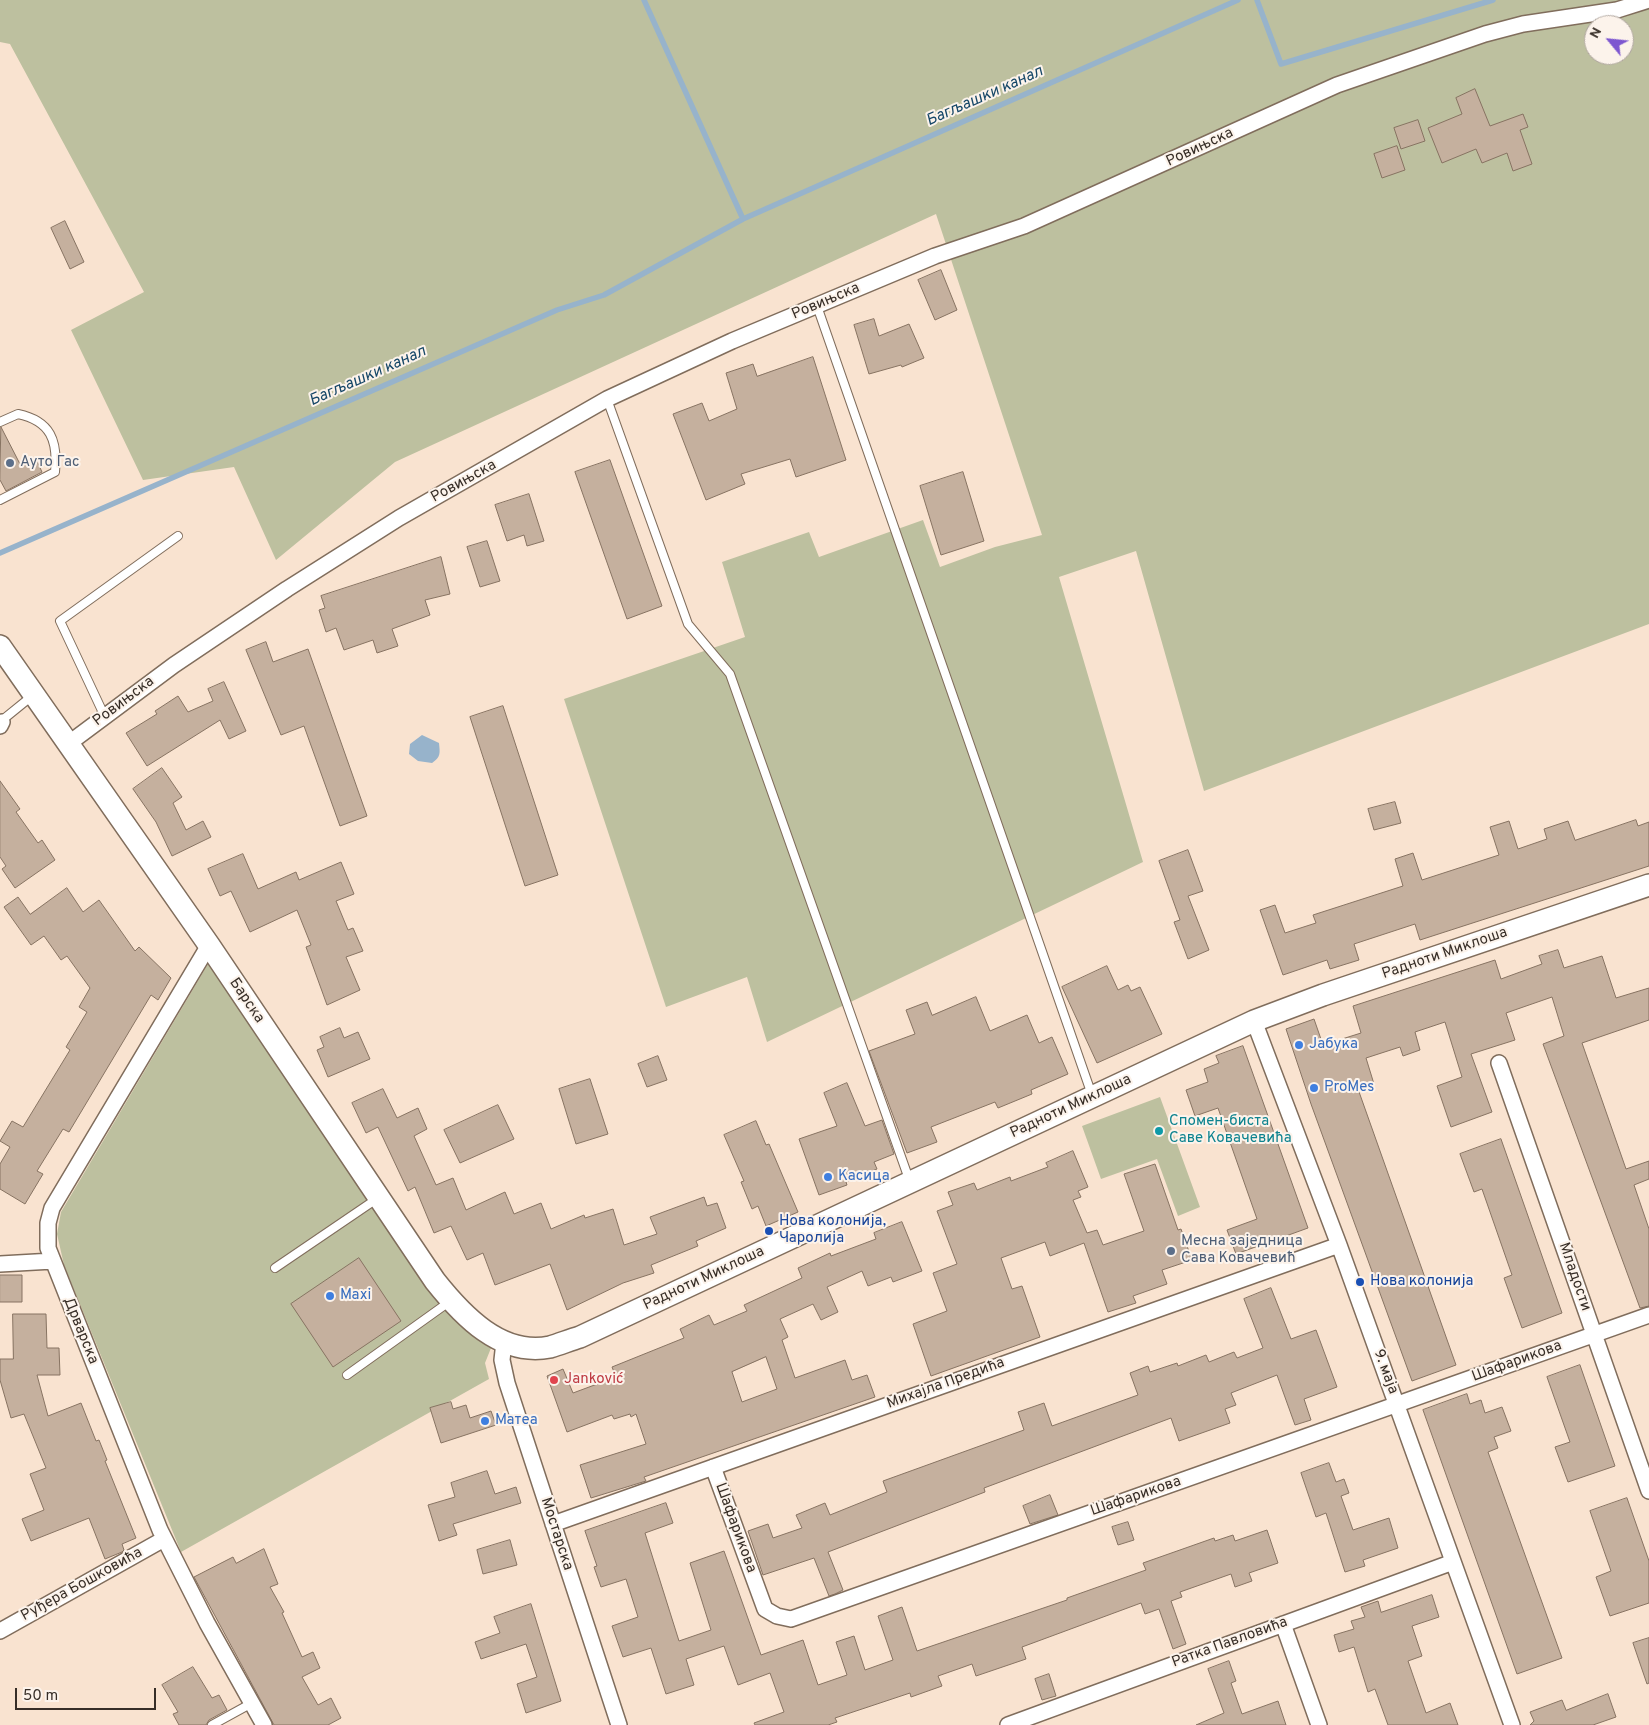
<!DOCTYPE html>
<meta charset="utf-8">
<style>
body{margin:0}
#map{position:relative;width:1649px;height:1725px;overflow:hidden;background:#f9e3d0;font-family:Overpass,sans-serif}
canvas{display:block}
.north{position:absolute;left:1584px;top:15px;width:50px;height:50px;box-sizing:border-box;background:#fcf3eb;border:1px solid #ada49d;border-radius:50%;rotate:298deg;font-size:14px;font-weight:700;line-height:20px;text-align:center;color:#372e27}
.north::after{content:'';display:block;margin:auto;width:18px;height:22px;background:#7d56d0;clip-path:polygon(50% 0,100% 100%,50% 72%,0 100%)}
.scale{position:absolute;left:15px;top:1688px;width:141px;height:22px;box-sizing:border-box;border:2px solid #372e27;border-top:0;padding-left:6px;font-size:15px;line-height:18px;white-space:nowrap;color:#372e27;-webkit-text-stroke:4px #fcf3eb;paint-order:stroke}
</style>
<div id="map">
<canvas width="1649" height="1725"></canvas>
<div class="north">N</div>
<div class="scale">50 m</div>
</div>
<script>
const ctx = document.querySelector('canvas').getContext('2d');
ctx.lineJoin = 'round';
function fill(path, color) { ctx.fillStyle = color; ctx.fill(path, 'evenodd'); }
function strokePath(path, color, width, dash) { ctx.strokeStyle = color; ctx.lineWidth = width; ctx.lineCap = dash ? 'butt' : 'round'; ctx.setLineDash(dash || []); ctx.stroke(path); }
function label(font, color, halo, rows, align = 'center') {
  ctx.font = font + ' Overpass,sans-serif'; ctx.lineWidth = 4; ctx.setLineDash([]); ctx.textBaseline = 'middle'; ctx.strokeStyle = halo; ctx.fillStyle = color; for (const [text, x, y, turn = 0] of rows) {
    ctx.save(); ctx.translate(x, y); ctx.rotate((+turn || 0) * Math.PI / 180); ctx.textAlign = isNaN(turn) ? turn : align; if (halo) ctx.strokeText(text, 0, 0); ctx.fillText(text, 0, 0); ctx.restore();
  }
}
const green = new Path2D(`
 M0,0H1649V624L1204,791L1136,551L1059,577L1143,862L767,1042L747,977L666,1007L564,699L745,637L722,562L809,532L819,557L923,520L940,567L995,547L1042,535L936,214L395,462L276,560L234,467L143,480L71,330L144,292L10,44L0,42ZM1594,25H1624V55H1594Z
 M208,964L432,1285L493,1343L485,1363L489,1379L181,1552L64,1265L57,1234L61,1212Z
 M1160,1097L1200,1207L1178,1216L1157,1159L1101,1179L1082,1126Z`);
const water = new Path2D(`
 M422,735L439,743C440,753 441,757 432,763L418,761L409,754L410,744Z`);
const stream = new Path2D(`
 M644,0L743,219
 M1257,0L1281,64L1493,0
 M0,553L557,310L604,295L743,219L1238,0`);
const building = new Path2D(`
 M1475,89L1490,126L1523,114L1528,127L1520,130L1532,164L1513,171L1507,153L1482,163L1476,149L1442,163L1428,128L1462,114L1456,98Z
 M1418,120L1425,141L1401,149L1394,128Z
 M1397,146L1405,170L1382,178L1374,154Z
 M65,221L84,262L70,269L51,228Z
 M941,270L957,310L935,320L918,280Z
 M874,319L879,336L909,324L924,358L902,367L901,365L869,374L854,325Z
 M813,357L846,460L796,477L790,459L741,474L745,484L706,500L673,414L702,403L709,421L737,409L726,373L753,364L757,376Z
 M1,427L21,466L36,459L42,472L6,491L0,480Z
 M610,460L662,606L627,619L575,472Z
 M963,472L984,541L941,555L920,486Z
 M529,494L544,541L527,546L524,535L507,541L495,505Z
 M487,541L500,581L480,587L467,547Z
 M441,557L450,594L425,600L430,615L392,629L398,646L377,653L373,640L344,650L336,628L326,632L319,610L325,608L321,596Z
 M266,642L273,662L308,649L367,816L340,826L304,726L281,735L246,650Z
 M224,682L246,731L229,739L220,720L147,766L126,733L157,714L155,711L178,696L188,712L213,701L208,689Z
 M503,706L558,875L525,886L470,717Z
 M162,768L182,797L173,803L186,830L203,821L211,837L172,856L156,822L133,789Z
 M0,781L20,809L16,812L38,843L42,840L55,860L15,888L2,869L6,866L0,857Z
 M1395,802L1401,823L1374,830L1368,809Z
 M1636,820L1638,826L1649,822V866L1420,940L1415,924L1354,944L1359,960L1330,969L1327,960L1283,975L1260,910L1275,905L1285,933L1316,923L1313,915L1403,886L1395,859L1413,853L1422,880L1499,855L1490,827L1509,821L1518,849L1547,839L1544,829L1568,821L1575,840Z
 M1188,850L1203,891L1188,896L1209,950L1188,959L1174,922L1180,920L1159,861Z
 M243,854L258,889L296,872L299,880L341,862L354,894L336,901L348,930L353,928L363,951L346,957L360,990L327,1005L306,947L311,945L297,910L250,932L231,891L220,896L208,869Z
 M67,888L83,912L99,900L135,951L139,947L171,978L158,1000L151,995L69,1132L63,1129L37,1171L43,1174L25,1204L0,1189V1164L10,1147L0,1141L12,1121L23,1127L70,1050L66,1047L87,1012L79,1007L90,988L67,956L61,960L44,936L31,945L4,907L18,897L30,914Z
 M1558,950L1564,968L1602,956L1616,998L1649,988V1020L1582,1043L1626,1169L1649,1161V1179L1634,1185L1649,1229V1306L1640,1308L1543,1044L1564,1036L1552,997L1506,1013L1515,1040L1471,1054L1492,1112L1451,1127L1437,1086L1462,1077L1445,1022L1415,1032L1420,1050L1403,1056L1400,1047L1366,1058L1374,1084L1358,1089L1456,1365L1412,1381L1311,1104L1286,1029L1314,1019L1323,1045L1361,1033L1353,1006L1495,960L1501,979L1542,964L1539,956Z
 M1107,966L1118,990L1128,985L1131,991L1140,987L1162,1034L1097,1063L1062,987Z
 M976,997L990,1031L1027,1015L1039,1043L1052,1037L1068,1074L1031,1090L1032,1094L998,1108L995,1102L931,1127L937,1142L907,1153L869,1051L915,1034L906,1010L927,1002L932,1015Z
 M340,1028L344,1038L358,1032L370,1059L328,1077L317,1050L324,1047L320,1037Z
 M1243,1046L1308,1228L1236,1254L1227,1230L1257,1219L1218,1108L1195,1116L1186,1090L1208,1082L1204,1069L1219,1063L1216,1056Z
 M658,1056L667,1080L647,1087L638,1064Z
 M590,1079L608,1134L576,1144L559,1089Z
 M847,1083L865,1126L882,1120L894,1154L874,1162L877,1169L846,1182L847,1185L819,1195L799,1139L837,1126L824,1093Z
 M383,1089L397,1118L418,1108L427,1129L414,1136L436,1185L453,1178L466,1210L505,1192L514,1214L541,1203L551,1229L584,1215L585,1218L613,1209L624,1245L657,1234L650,1217L704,1197L707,1206L717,1203L726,1228L696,1241L698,1246L651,1265L654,1273L623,1283L567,1310L550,1264L495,1285L483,1253L467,1260L451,1226L434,1233L415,1187L408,1191L378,1127L366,1133L352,1103Z
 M498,1105L514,1139L460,1163L444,1130Z
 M756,1121L766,1145L769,1144L798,1212L766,1226L758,1206L752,1209L741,1182L744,1181L724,1135Z
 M1501,1139L1562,1313L1522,1328L1504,1278L1512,1275L1482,1189L1474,1192L1460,1154Z
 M1073,1151L1088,1187L1078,1191L1081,1197L1073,1200L1087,1233L1097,1230L1103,1245L1144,1231L1124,1174L1155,1164L1178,1230L1181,1229L1192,1260L1162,1270L1167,1284L1133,1296L1136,1303L1108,1312L1084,1243L1050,1256L1045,1242L1001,1258L1012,1289L1022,1286L1040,1337L931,1376L913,1324L947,1311L933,1273L957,1264L937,1211L953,1205L948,1192L974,1183L977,1190L1010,1177L1011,1181L1048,1167L1046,1163Z
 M902,1222L922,1271L893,1282L891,1277L868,1286L862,1271L827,1287L838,1312L821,1320L813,1304L780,1319L788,1337L782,1340L795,1378L845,1360L852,1380L867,1375L875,1397L644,1477L646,1481L591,1498L580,1465L646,1444L636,1414L631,1417L630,1414L614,1419L612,1415L567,1432L547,1376L563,1369L573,1393L616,1377L612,1367L684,1338L680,1329L709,1315L714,1325L747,1311L744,1305L802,1278L798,1268L830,1253L831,1256L876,1239L874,1233ZM766,1357L777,1389L742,1402L732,1372Z
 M359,1258L401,1321L333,1367L291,1304Z
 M0,1275H22V1302H0Z
 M1271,1288L1291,1339L1316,1330L1337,1387L1304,1399L1311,1420L1295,1425L1277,1375L1231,1393L1236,1405L1225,1409L1230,1423L1179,1441L1171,1418L984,1488L985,1492L828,1552L843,1590L835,1594L829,1596L814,1558L763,1575L748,1531L768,1524L773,1538L802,1528L796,1515L825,1503L830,1515L887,1492L883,1481L1024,1430L1018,1412L1044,1403L1052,1426L1138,1395L1130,1373L1148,1366L1150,1372L1177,1363L1178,1366L1206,1355L1209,1362L1234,1352L1237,1358L1263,1348L1244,1299Z
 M13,1314H46L47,1348H59L60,1375H37L48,1416L81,1403L96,1441L99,1440L107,1460L105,1461L136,1538L122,1544L124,1550L122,1552L105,1559L89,1518L31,1541L22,1519L44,1510L30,1474L46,1468L24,1414L11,1418L0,1380V1359H13Z
 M1580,1365L1615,1466L1568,1482L1555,1447L1570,1442L1547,1377Z
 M1467,1394L1470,1404L1481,1400L1485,1413L1502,1407L1511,1431L1494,1437L1498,1448L1488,1452L1562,1658L1517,1674L1423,1410Z
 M451,1402L453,1409L466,1405L470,1418L491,1411L496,1425L441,1443L430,1408Z
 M1329,1463L1336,1482L1344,1479L1349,1493L1341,1496L1353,1530L1389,1518L1398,1548L1363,1560L1365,1566L1345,1572L1326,1513L1316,1517L1301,1473Z
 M487,1471L495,1494L516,1487L521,1503L453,1524L457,1535L439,1541L428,1505L455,1497L451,1483Z
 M1050,1495L1058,1515L1030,1524L1023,1506Z
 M1627,1498L1649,1561V1603L1610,1616L1596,1577L1611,1571L1590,1511Z
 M666,1503L673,1523L645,1533L679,1641L711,1630L690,1563L724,1551L761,1655L803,1640L818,1685L847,1675L836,1642L854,1636L865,1670L893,1660L878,1616L902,1607L917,1651L1067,1600V1598L1146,1570L1143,1563L1214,1538L1215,1541L1233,1535L1235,1541L1267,1530L1278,1563L1249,1573L1252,1581L1235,1587L1231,1574L1180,1592L1182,1597L1171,1601L1186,1644L1173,1649L1159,1609L1145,1614L1141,1603L1022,1647L1026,1659L976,1676L972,1664L958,1669L938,1676L942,1686L911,1697L910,1693L835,1718L837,1722L828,1725H755L754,1723L784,1712L770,1673L738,1685L724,1646L686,1659L694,1685L666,1694L651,1648L623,1657L612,1626L638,1617L626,1579L601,1587L594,1567L597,1566L585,1531Z
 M1128,1522L1134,1540L1118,1545L1112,1527Z
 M510,1540L517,1565L483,1574L477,1550Z
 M264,1549L278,1584L270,1587L284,1612L282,1613L302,1657L313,1652L320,1668L302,1677L318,1705L331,1698L341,1718L328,1725H274L194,1577L233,1557L236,1563Z
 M1432,1595L1439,1617L1412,1626L1422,1656L1408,1661L1426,1713L1450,1703L1458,1725H1388L1375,1689L1368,1692L1354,1647L1339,1652L1334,1635L1354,1629L1351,1621L1365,1617L1361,1607L1378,1601L1381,1612Z
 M531,1604L561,1701L526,1713L517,1684L537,1677L526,1644L481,1659L475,1642L500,1633L494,1617Z
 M1649,1638V1683L1647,1684L1633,1643Z
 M1229,1661L1236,1681L1231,1683L1242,1714L1278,1701L1286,1725H1196L1224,1713L1208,1669Z
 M193,1667L212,1698L219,1695L227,1710L209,1720L206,1725H179L173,1714L178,1712L162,1685Z
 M1049,1674L1056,1696L1042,1700L1035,1679Z
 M1608,1694L1616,1717L1593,1725H1530L1534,1721L1530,1712L1562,1700L1566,1710Z`);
const lane = new Path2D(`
 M817,306L1092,1095
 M607,399L688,624L730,674L910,1182
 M0,422L18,414C51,421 58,441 55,472L0,500
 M105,717L60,621L178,536
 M0,722L32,696
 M275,1268L378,1198
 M347,1375L449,1302
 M212,1725L252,1703`);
const street = new Path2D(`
 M0,726L2,722
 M68,744L174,665L287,589L399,518L607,399L732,341L935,256L1024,226L1337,85L1485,34L1523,24L1617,10L1649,0
 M209,945L52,1208L48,1223V1248L160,1530L207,1623L264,1725
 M1254,1021L1339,1245L1512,1725
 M1499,1063L1649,1491
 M0,1264L53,1261
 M504,1342L502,1360L507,1383L619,1725
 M713,1467L765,1609L777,1616L791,1619L1649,1315
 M553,1524L1339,1245
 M1283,1624L1319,1725
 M0,1631L164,1539
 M1008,1725L1453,1562`);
const secondary = new Path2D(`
 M0,646L209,945L435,1281C462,1315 501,1357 550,1347C560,1344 570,1340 580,1337L1254,1021L1323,995L1649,885`);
const markers = [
 [10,463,5,"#5c6f8a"],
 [1299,1045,5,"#3f7fe0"],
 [1314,1088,5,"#3f7fe0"],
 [1159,1131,5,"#0f9aa8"],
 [828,1177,5,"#3f7fe0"],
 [769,1231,5,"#1a4fb4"],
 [1171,1251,5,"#5c6f8a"],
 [1360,1282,5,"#1a4fb4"],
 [330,1296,5,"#3f7fe0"],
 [554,1380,5,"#e0444e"],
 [485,1421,5,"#3f7fe0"]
];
const streetNames = [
 ["Ровињска",1200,148,-25],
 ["Ровињска",826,302,-23],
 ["Ровињска",464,482,-29],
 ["Ровињска",124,702,-37],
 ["Радноти Миклоша",1445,954,-19],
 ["Барска",246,1001,56],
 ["Радноти Миклоша",1071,1107,-25],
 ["Младости",1574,1277,71],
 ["Радноти Миклоша",704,1279,-25],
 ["Дрварска",80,1331,68],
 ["Шафарикова",1517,1362,-20],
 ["9. маја",1385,1372,70],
 ["Михајла Предића",946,1384,-20],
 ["Шафарикова",1136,1497,-19],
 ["Шафарикова",735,1528,70],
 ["Мостарска",556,1534,72],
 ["Руђера Бошковића",82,1585,-29],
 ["Ратка Павловића",1230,1643,-20]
];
const serviceNames = [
 ["Ауто Гас",20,463],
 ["Месна заједница",1181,1242],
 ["Сава Ковачевић",1181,1259]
];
const shopNames = [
 ["Јабука",1309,1045],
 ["ProMes",1324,1088],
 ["Касица",838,1177],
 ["Maxi",340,1296],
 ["Матеа",495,1421]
];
const cultureNames = [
 ["Спомен-биста",1169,1122],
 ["Саве Ковачевића",1169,1139]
];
const transitNames = [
 ["Нова колонија,",779,1222],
 ["Чаролија",779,1239],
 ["Нова колонија",1370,1282]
];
const healthNames = [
 ["Janković",564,1380]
];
const waterNames = [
 ["Багљашки канал",985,97,-24],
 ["Багљашки канал",368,377,-24]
];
fill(green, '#bdc09f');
fill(water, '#97b3cb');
strokePath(stream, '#97b3cb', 5.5);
fill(building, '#c5b09e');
strokePath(building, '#877362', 1);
strokePath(lane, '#806d5c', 10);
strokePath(street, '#806d5c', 18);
strokePath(secondary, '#806d5c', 24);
strokePath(lane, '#fff', 8);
strokePath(street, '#fff', 15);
strokePath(secondary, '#fff', 21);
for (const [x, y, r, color] of markers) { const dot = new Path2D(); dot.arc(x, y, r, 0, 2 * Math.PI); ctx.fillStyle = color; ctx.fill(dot); strokePath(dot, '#fcf3eb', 2); }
label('15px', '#372e27', '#fcf3eb', streetNames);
label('15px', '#4e5e75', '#fcf3eb', serviceNames, 'left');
label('15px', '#366cbe', '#fcf3eb', shopNames, 'left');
label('15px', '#0d838f', '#fcf3eb', cultureNames, 'left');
label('15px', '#164399', '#fcf3eb', transitNames, 'left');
label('15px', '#be3a42', '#fcf3eb', healthNames, 'left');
label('italic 16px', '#164768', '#fcf3eb', waterNames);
</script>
